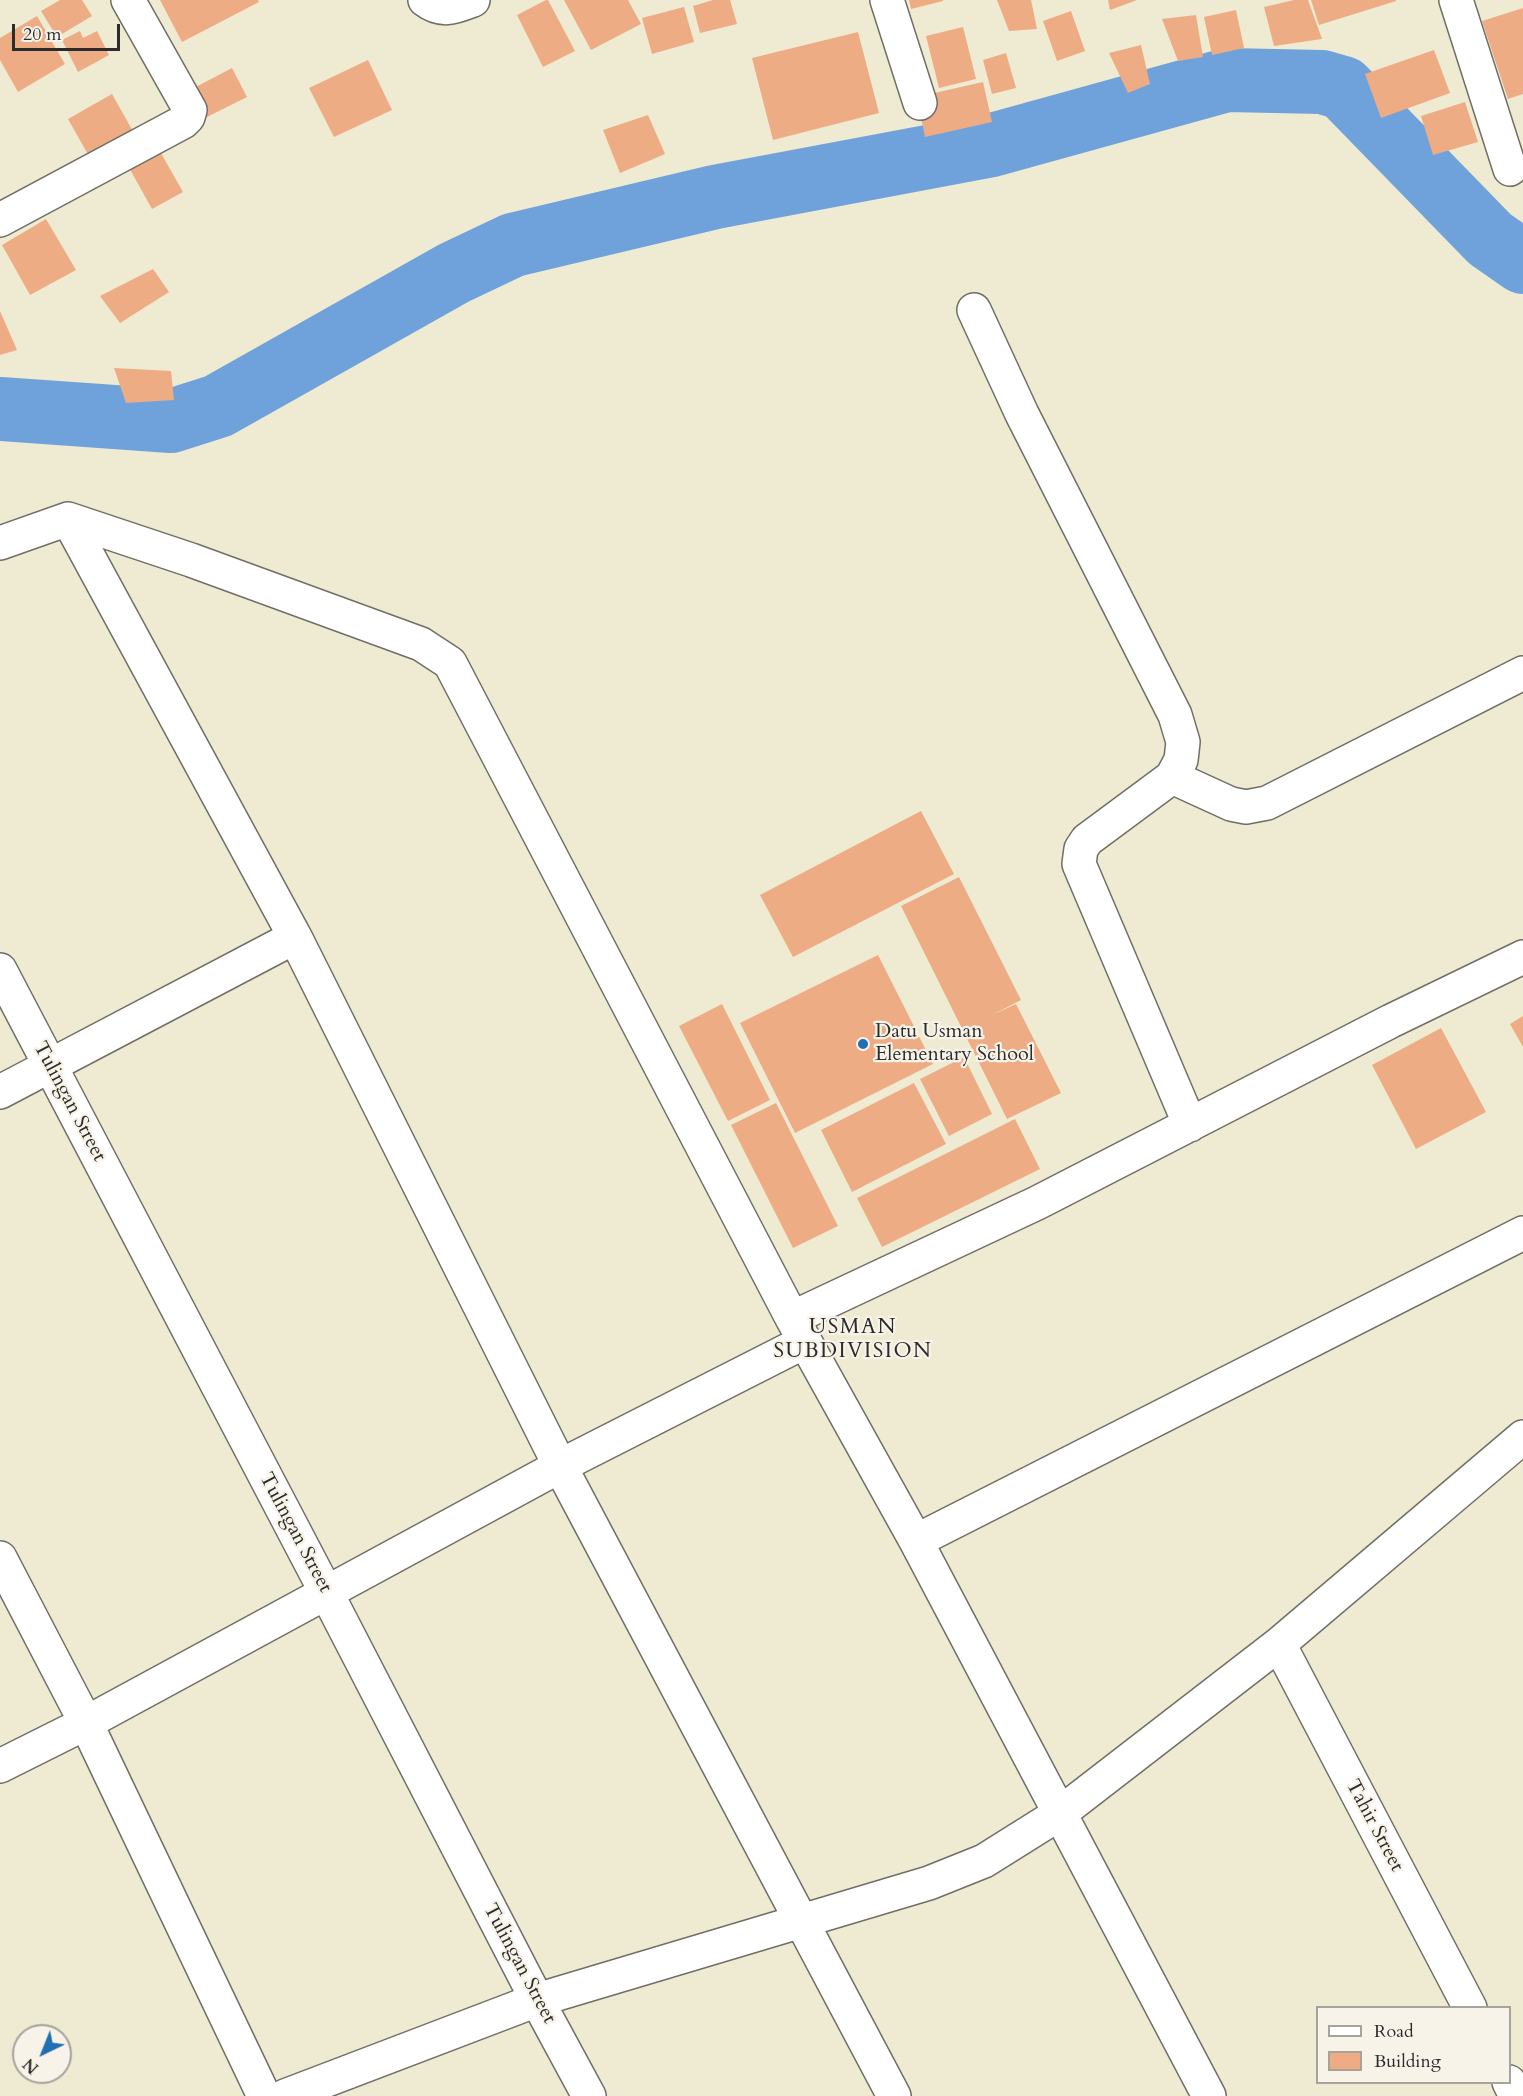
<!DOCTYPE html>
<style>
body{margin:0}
#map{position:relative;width:1523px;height:2096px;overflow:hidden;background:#efead2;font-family:Cardo,serif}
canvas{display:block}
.legend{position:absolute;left:1316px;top:2006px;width:195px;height:78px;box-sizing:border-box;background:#f7f3e8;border:2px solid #a5a39c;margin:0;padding:8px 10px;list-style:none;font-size:18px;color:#2b2b2b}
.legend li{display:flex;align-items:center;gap:12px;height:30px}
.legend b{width:30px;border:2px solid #a5a39c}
.north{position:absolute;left:12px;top:2024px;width:60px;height:60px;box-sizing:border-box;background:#f7f3e8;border:2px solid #a5a39c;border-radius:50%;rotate:223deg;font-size:16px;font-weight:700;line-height:24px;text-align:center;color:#2b2b2b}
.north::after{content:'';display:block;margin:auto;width:21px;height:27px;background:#1f6fb2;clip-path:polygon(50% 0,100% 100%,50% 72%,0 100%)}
.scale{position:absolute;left:12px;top:24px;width:108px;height:27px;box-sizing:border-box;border:3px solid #2b2b2b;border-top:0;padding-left:8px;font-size:18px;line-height:21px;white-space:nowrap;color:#2b2b2b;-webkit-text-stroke:4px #f7f3e8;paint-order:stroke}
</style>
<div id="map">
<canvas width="1523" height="2096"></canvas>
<ul class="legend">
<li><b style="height:8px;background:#fff"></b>Road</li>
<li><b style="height:16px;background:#eeac85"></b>Building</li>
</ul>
<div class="north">N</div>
<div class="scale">20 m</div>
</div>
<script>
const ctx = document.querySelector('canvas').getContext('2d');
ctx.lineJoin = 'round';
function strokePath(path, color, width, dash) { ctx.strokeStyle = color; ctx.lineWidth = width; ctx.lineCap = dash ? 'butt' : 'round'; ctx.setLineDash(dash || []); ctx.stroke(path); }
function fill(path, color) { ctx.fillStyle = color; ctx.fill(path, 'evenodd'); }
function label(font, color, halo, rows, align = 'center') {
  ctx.font = font + ' Cardo,serif'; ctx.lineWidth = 4.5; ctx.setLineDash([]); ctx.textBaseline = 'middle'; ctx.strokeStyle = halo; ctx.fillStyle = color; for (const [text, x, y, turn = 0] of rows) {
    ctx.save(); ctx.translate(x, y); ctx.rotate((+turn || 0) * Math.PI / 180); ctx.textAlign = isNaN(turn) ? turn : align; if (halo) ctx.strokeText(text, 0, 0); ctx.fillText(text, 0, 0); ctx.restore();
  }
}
const river = new Path2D(`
 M0,409L171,421L218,406L454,273L513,245L715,197L992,145L1227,80L1322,82L1343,88L1490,239L1523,262`);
const building = new Path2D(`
 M60,0H82L92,16L57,37L41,11Z
 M160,0H258L259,2L182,42Z
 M546,0H548L575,51L543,67L517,15Z
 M564,0H628L641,24L591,50Z
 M713,0H730L737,24L700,33L693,6Z
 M909,0H943V1L911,9Z
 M997,0H1031L1037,29L1009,31Z
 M1108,0H1137L1110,10Z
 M1294,0H1308L1322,39L1274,46L1264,7Z
 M1311,0H1396V1L1319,25Z
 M684,7L694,42L652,54L642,18Z
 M1523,8V94L1508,99L1482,21Z
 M1236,10L1244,48L1212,55L1204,17Z
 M1071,11L1085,51L1057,61L1043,21Z
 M1196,15L1203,57L1178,61L1162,19Z
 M37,16L65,64L18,92L0,60V38Z
 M963,27L976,79L939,88L926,36Z
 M80,31L83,38L97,31L109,55L78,72L62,40Z
 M858,32L879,113L773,140L752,58Z
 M1141,45L1150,84L1128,93L1109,53Z
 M1434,50L1450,93L1381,118L1365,74Z
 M1006,53L1016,88L992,94L983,60Z
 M368,60L392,110L334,137L309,88Z
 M232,68L247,97L207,117L192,89Z
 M983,82L992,122L925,137L920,113L921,96Z
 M112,94L134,133L90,158L68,119Z
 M1465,102L1478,142L1433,155L1421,116Z
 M648,115L665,154L620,173L603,130Z
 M157,146L183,192L152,209L127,164Z
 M46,219L76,270L30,295L2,245Z
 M153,269L169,292L120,323L100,296Z
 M0,311L17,350L0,355Z
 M114,368L171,371L174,400L126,403Z
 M921,811L954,874L793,957L760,895Z
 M959,877L1021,1000L992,1015L1016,1004L1061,1093L1007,1119L901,906Z
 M878,955L933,1064L795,1133L740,1023Z
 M722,1004L770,1100L728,1121L679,1026Z
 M1523,1016V1047L1510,1024Z
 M1441,1028L1486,1112L1416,1149L1372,1065Z
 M964,1057L992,1114L949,1136L920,1079Z
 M914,1083L946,1144L852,1192L821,1130Z
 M776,1103L838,1226L793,1248L731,1125Z
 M1015,1119L1040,1169L882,1247L857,1198Z`);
const street = new Path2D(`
 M425,0C442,13 455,7 473,0
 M887,0L920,103
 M1456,0L1510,169
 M0,220L183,122L188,117L190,110L128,0
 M974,310L1022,414L1175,715L1183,742L1181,760L1172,777L1087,840L1081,849L1079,864L1190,1125
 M68,519L295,937L560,1466L894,2096
 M0,543L68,519L191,560L421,644L450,663L792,1318L916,1541L1209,2096
 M1172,777L1231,804L1246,807L1267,803L1523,673
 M0,1092L295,937
 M792,1318L1037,1203L1391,1021L1523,957
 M916,1541L1523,1233
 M0,1558L86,1723L264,2096
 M1279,1644L1470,2008
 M0,1766L86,1723L560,1466L804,1342
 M537,2000L929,1883L984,1861L1059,1814L1279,1644L1523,1437
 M1509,2082L1516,2096`);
const secondary = new Path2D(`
 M0,970L326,1592L537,2000L589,2096
 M285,2096L537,2000`);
const markers = [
 [863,1044,6,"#1f6fb2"]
];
const poiNames = [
 ["Datu Usman",875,1032],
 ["Elementary School",875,1055]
];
const streetNames = [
 ["Tulingan Street",69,1102,62],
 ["Tulingan Street",295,1533,62],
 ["Tahir Street",1374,1826,62],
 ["Tulingan Street",519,1964,62]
];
const neighbourhoodNames = [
 ["USMAN",853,1328],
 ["SUBDIVISION",853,1352]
];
strokePath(river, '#6fa2db', 64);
fill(building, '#eeac85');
strokePath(street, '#706e65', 36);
strokePath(secondary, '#706e65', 36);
strokePath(street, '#fff', 33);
strokePath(secondary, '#fff', 33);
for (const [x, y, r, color] of markers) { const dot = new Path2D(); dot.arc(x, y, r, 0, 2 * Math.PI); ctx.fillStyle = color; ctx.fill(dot); strokePath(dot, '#f7f3e8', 2); }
label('20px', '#2b2b2b', '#f7f3e8', poiNames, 'left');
label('20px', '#2b2b2b', '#f7f3e8', streetNames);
ctx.letterSpacing = '1.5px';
label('21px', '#2b2b2b', '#f7f3e8', neighbourhoodNames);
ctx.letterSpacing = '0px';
</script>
